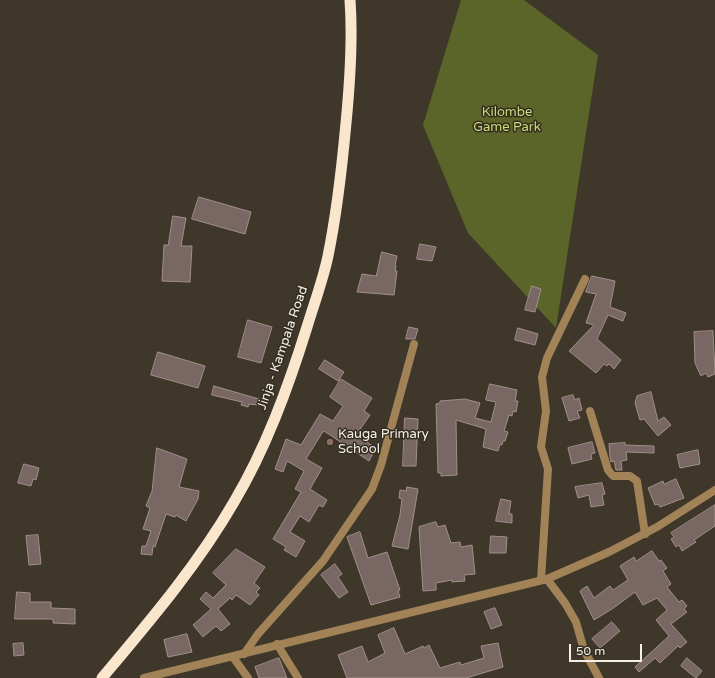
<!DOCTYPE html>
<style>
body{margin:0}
#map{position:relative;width:715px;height:678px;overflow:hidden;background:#3e372a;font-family:"Varela Round",sans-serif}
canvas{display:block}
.scale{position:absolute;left:569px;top:644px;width:73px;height:18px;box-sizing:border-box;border:2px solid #f4f0e8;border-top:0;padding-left:5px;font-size:12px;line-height:14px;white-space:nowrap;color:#f4f0e8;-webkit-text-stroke:3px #342d20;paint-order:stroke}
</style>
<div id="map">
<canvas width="715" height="678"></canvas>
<div class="scale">50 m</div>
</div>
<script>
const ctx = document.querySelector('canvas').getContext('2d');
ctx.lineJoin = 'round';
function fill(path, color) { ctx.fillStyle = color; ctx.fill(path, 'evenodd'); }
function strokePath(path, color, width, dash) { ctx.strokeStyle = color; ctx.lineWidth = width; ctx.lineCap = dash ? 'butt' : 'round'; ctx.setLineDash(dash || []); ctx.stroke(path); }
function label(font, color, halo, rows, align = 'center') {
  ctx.font = font + ' "Varela Round",sans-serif'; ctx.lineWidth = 3; ctx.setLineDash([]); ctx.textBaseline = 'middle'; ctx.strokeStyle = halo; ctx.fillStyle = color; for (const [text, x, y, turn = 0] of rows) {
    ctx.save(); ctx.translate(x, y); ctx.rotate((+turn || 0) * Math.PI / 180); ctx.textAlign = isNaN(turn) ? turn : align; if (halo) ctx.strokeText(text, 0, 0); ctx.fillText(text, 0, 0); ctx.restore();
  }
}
const green = new Path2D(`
 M461,0H524L598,55L556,328L468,233L423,125Z`);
const building = new Path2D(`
 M199,197L251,212L245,234L192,219Z
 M173,216L186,218L181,246H192L190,282L162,281L164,245H168Z
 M420,244L436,247L432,261L417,259Z
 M382,252L397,256L395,266H396L395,271H397L394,295L357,292L362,274L376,276Z
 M592,276L615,281L610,307L626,313L623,321L608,315L597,339L621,360L614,369L609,364L607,366L604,364L596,373L569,351L594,325L586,323L596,294L586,292Z
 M532,286L541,289L535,312L525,310Z
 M248,320L272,327L261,363L238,357Z
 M409,327L418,329L415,339H406Z
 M518,328L538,334L535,345L515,340Z
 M713,331L715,374L708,377L706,373L701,376L695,363L694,332Z
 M158,352L205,366L198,388L151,375Z
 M325,360L344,372L338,381L319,369Z
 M341,379L372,398L364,411L370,415L356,435L376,448L369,461L324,431L322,433L306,459L322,468L310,489L327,500L323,507L319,505L309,522L300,516L290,532L305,541L296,557L284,550L286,547L273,539L301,492L295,489L304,471L287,461L283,472L275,469L286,439L301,445L320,414L333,421L343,406L330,397Z
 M490,384L517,390L515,401H518L516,412L513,411L512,416L509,415L504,431L508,432L505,441H503L502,445L500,444L498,451L483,447L486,429L456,420L457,475L441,476V473H438L436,404L440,403V401L465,399L480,403L475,418L491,422L496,402L486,400Z
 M214,386L259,399L258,405L249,404L248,407L241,405L242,402L212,395Z
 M651,392L658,421L664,417L671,425L658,436L644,419L640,420L635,403L637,396Z
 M573,395L575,400L579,398L582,410L577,411L580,418L569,421L562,398Z
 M405,418L418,419L416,466H403Z
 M592,442L595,453L591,454L592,459L572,464L568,448Z
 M625,443V445L654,446V453L626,452L627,460L621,461L622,470H616L614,461L611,462L610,457L609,444Z
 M157,448L187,459L179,487L199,491L198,499L186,521L176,515L175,517L166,514L155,547L153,546L152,555L141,554L142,546H146L151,531L143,529L150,508L146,506L152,491Z
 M698,450L700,464L680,468L677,455Z
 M24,464L39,468L36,480L33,479L31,486L18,483Z
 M676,479L684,498L660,507L658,504L655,505L648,488L663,481L664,484Z
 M602,483L605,494L602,495L604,505L591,507L589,495L578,498L575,487Z
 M407,487L418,489L408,549L392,546L400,515L402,499L399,498L400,490L406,491Z
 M501,499L511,501L509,514H512V523L496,521Z
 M715,505V526L694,540L696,542L682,551L679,545L676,547L671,539L674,537L671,533Z
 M436,522L438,527L445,525L451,543L460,542L461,547L472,545L475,574L464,575L465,581L452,582V580L436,583V590L423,591L419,527Z
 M360,532L368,558L387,552L400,590L398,591L400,597L371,605L347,537Z
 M38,535L41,564L29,565L26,536Z
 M491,536L507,537L506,553H490Z
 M236,549L265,567L254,583L260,588L256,592L259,595L250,605L236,595L232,600L230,598L218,609L230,624L221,631L216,626L203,637L193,625L211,609L200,599L206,592L213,598L226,585L213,573Z
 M652,551L659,561L661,560L667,568L663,571L671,584L667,587L679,602L682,600L687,606L684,609L687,612L671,624L687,642L680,648L678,646L660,663L655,658L639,672L635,667L669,636L656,620L667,610L657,598L643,605L635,592L612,609L594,620L580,591L587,586L594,598L610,586L613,590L628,580L620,566L634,557L636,561Z
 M335,564L342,574L338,577L348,592L339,598L321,575Z
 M17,592L30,593V602H51V608L75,609V624L53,623V619H15Z
 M495,608L502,625L491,629L484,612Z
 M612,622L620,631L600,648L592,639Z
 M394,628L405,654L423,646L424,648L429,645L440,668L460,662L461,665L484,658L481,646L498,643L503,667L466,678H347L338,655L362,646L368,662L385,653L378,635Z
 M187,634L192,652L168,657L164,640Z
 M23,643L24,655L14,656L13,644Z
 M279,658L287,678H259L255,667Z
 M687,658L702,671L696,678L681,666Z`);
const minor = new Path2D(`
 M590,411L608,470L613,476H630L637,481L645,534
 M547,579L565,603L576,622L584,650L599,678
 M541,580L548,469L541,447L546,411L542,377L547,358L585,279
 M277,644L298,678
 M244,654L258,634L323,561L372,489L381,465L414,344
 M233,657L248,678`);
const tertiary = new Path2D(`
 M144,678L547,579L609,552L657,527L715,490`);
const trunk = new Path2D(`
 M102,678C149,622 197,566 234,502C266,448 288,388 307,327C314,304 323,280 328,256C337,212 342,167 346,123C350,82 353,41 350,0`);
const markers = [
 [330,442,4,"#8d6e63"]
];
const parkNames = [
 ["Kilombe",507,113],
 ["Game Park",507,128]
];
const streetNames = [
 ["Jinja - Kampala Road",283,348,-71]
];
const poiNames = [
 ["Kauga Primary",338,435],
 ["School",338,450]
];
fill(green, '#5b652a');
fill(building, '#786763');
strokePath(building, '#a18f8a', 1);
strokePath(minor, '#a28358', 8);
strokePath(tertiary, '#a28358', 8);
strokePath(trunk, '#fae6cc', 11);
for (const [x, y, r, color] of markers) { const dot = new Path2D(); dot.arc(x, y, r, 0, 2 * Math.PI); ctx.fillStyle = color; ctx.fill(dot); strokePath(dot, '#342d20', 1.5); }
label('13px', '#c8db77', '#342d20', parkNames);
label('13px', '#f4f0e8', '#342d20', streetNames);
label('13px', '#f4f0e8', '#342d20', poiNames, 'left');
</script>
